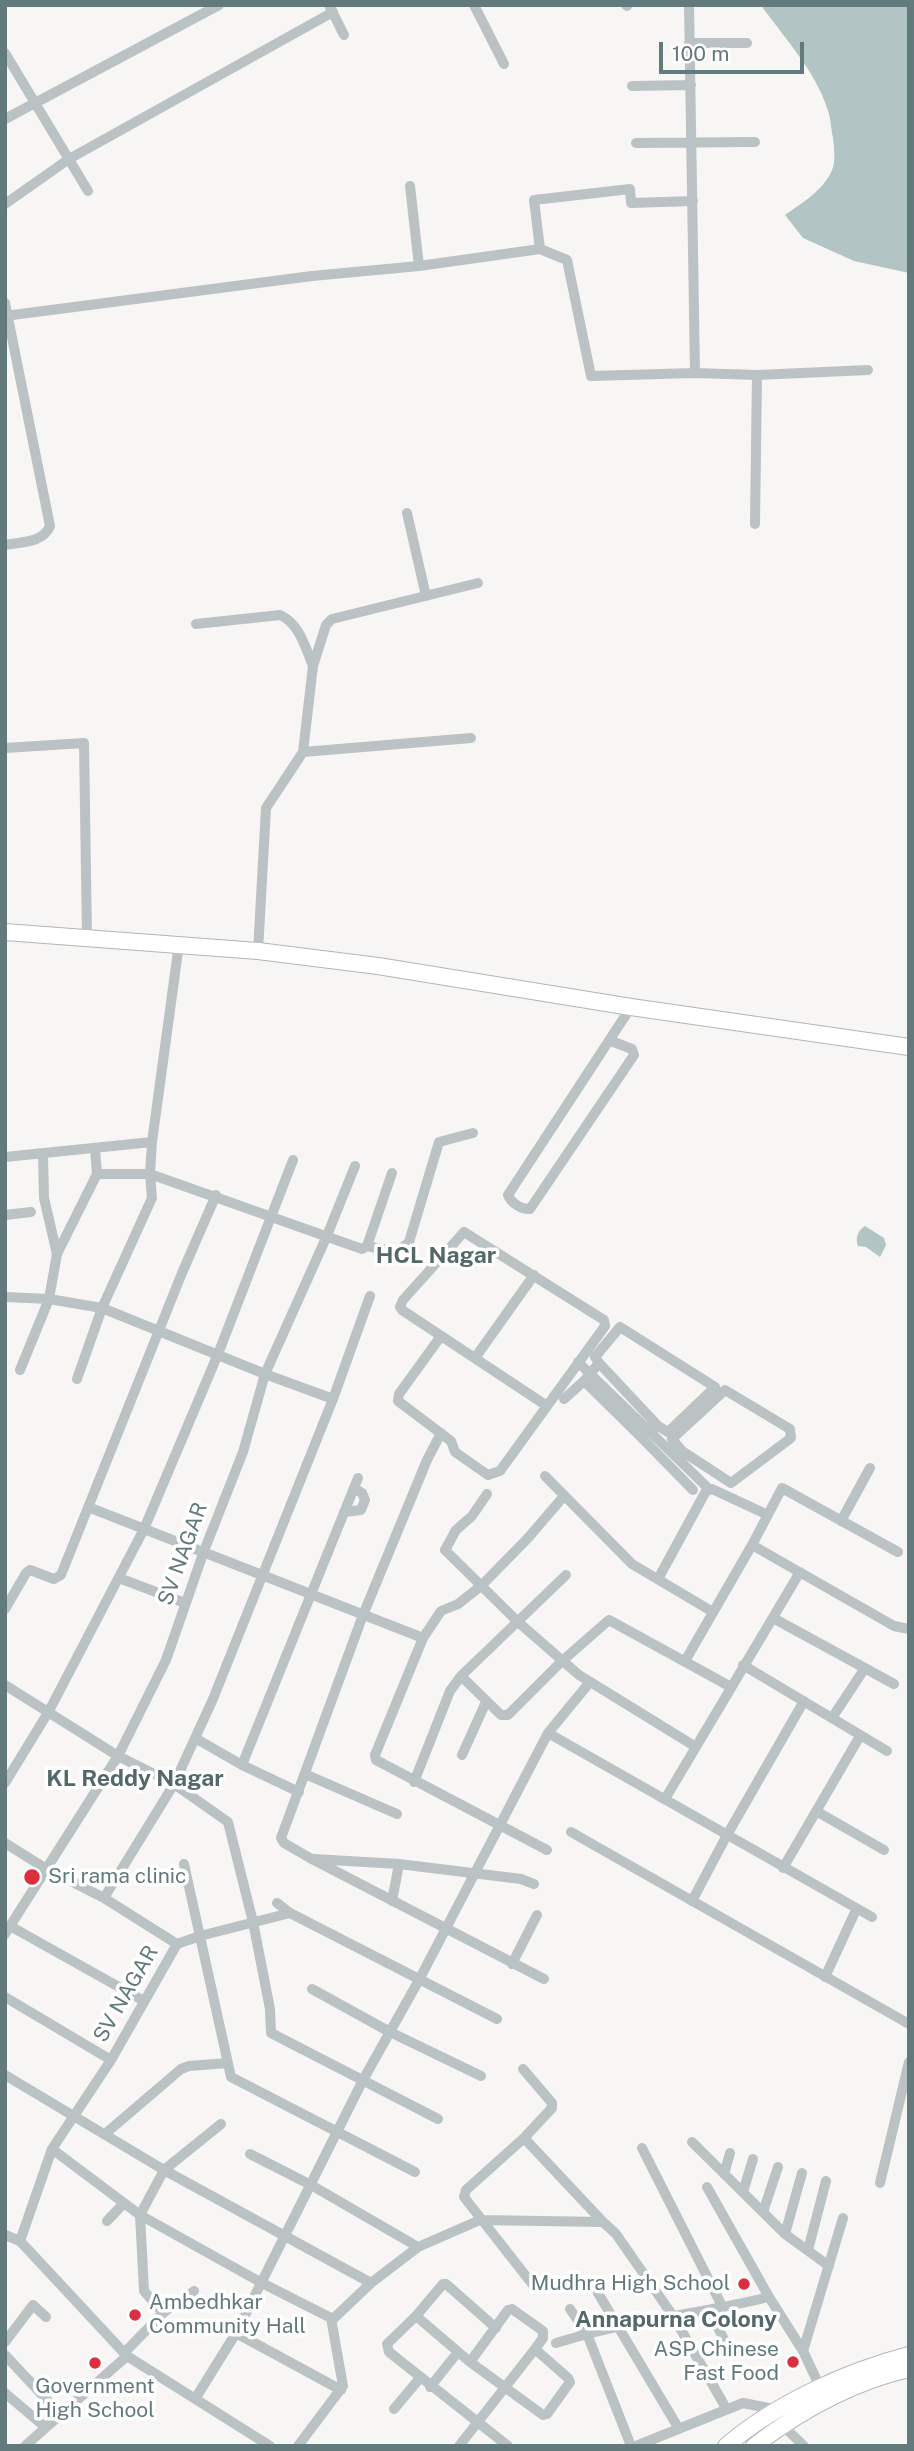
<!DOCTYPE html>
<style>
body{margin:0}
#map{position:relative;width:914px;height:2451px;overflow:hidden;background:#f7f6f4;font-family:"Public Sans",sans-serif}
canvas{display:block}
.frame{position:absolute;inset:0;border:7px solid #637a7d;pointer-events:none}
.scale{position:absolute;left:659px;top:42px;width:145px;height:32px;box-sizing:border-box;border:4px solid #637a7d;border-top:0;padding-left:9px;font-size:21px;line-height:24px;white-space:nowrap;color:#637a7d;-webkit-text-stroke:5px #fff;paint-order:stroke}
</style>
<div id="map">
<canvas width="914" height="2451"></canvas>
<div class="frame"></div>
<div class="scale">100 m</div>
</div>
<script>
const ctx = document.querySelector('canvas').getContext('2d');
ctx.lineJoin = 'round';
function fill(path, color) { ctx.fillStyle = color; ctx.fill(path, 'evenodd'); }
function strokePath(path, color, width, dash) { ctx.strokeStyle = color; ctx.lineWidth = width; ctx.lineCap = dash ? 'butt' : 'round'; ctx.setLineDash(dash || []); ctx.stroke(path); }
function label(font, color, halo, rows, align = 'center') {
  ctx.font = font + ' "Public Sans",sans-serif'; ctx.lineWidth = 7; ctx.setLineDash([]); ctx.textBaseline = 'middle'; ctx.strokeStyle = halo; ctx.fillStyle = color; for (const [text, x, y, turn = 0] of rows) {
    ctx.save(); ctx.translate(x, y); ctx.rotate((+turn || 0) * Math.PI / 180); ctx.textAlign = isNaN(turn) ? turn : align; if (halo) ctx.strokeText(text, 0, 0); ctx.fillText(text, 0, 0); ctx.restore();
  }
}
const water = new Path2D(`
 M761,5H909V273L854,261L803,238L785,215C802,203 824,190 832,170C836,162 834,147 833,138C831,129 831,119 828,111C816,71 784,38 761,5Z
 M865,1226L884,1238L886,1245L880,1257L866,1247L858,1246C855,1238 858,1230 865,1226Z`);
const street = new Path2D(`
 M329,5L344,35
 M474,5L504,64
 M626,5L627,6
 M689,5L695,373
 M689,43H747
 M5,53L88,191
 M632,86L691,85
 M5,119L219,5
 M636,143L755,142
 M410,186L419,266
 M5,204L69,159L333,12
 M540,249L534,200L630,189L631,203L693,201
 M5,303L50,526C43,543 21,542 5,545
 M5,316L312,276L419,266L540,249L567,260L591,376L695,373L757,375L868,370
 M407,513L426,596
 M755,524L757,375
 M196,624L280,615C300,624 305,647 313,666
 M5,748L84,743L87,938
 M303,752L471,738
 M258,951L266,808L303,752L313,666L326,625L332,619L478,583
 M611,1041L632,1049L634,1055L530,1209C522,1210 511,1203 508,1195L631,1007
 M95,1149L97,1174
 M43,1153L44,1198L57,1254
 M5,1157L152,1142L179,944
 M5,1215L31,1212
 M367,1246L397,1252L409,1242L439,1142L473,1133
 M5,1297L49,1299L102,1308L265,1374L333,1399
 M441,1336L399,1394L398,1401L451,1441L455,1452L488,1475L500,1471L605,1326L604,1320L464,1232L403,1300L400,1307L402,1310L547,1406
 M475,1358L534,1275
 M578,1362L709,1489
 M599,1363L595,1357L620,1327L715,1387L668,1432L658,1426
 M20,1370L49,1299L57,1254L97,1174H150L362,1249L367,1246L392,1173
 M77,1379L102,1308L152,1198L150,1174L152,1142
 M564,1399L584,1381L640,1436L658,1426L599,1363L584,1381
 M441,1433L427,1460L363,1615L281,1838L284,1843L310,1858L544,1979
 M640,1436L693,1490
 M675,1456L682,1451L731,1483L791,1438L790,1429L725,1390L674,1437L672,1439L682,1451
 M545,1476L632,1564L713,1612
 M487,1494L472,1516L456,1530L445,1550L518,1622L579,1675L696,1747
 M88,1507L423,1638
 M344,1512L361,1510L365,1500L362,1493L354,1488
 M841,1521L870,1468
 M752,1545L894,1626L909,1629
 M119,1578L185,1603
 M658,1579L706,1491L712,1489L768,1515
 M5,1609L26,1573L30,1570L54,1579L61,1575L182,1273L216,1195
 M773,1618L894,1684
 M685,1661L752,1545L782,1488L898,1552
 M743,1665L887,1751
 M461,1676L501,1715H508L562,1661L609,1620L731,1687
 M5,1685L118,1756L174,1784L228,1822L253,1922L270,2009L271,2033L438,2119
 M832,1718L865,1668
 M548,1733L872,1917
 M195,1738L242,1765L299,1792
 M462,1755L486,1702
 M242,1765L358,1478
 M305,1774L397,1814
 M414,1782L450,1691L461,1676L566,1575
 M5,1783L49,1711L144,1529L218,1354L293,1160
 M665,1799L800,1572
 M816,1811L884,1850
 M571,1832L909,2024
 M5,1843L45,1868L104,1898L177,1944L111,2060L52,2149L20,2241
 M547,1850L376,1760L375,1755L423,1638L441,1611L458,1604L481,1586L528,1538L564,1496
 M314,1859L399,1864L521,1879L534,1884
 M184,1864L231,2077L415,2172
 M783,1868L860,1736
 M104,1898L174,1784L213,1699L333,1399L370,1296
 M392,1901L399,1864
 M692,1901L727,1835L804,1701
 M277,1903L290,1913L497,2019
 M10,1926L144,2001
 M5,1934L118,1756L166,1660L204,1551L243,1452L265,1374L326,1238L355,1166
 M177,1944L200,1936L290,1913
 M512,1964L537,1915
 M825,1977L856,1910
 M312,1989L390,2032L481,2076
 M5,1997L111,2060
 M523,2069L552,2103V2108L524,2138L466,2190L464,2197L533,2285
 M5,2075L164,2170L371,2283
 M105,2134L181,2069L189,2066L227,2063
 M524,2138L603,2222
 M692,2142L785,2234L829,2266
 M642,2148L723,2308
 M52,2149L140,2215L262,2283L331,2318L343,2386L298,2446
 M250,2154L311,2185L418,2247
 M724,2174L730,2153
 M880,2183L909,2062
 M707,2187L769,2297L803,2351L820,2387
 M743,2192L753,2159
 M763,2212L778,2167
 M107,2221L124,2203
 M785,2234L802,2173
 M5,2235L20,2241L127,2356L270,2446
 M808,2250L826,2181
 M598,2293L679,2429
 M570,2309L587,2334C647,2318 709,2312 769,2297
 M710,2311L727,2346
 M163,2313L144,2291L140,2215L164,2170L221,2124
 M416,2316L443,2284H446L496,2328
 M332,2320L371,2283L418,2247L480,2220L603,2222L616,2234L673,2316L726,2408
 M236,2333L341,2390
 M5,2342L33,2305L46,2317
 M556,2343L587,2334L631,2446
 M803,2351L843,2218
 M124,2353L163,2313L194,2291
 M5,2355L61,2415
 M470,2362L508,2310L512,2309L543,2331V2338L535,2349L568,2378L570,2382L547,2414L543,2415L470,2362L416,2316L387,2344L389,2352L508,2446
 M430,2387L458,2352
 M5,2393L45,2427
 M195,2399L236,2333L363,2080L419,1980L548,1733L590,1682
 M394,2409L420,2378
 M782,2425L804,2446
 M25,2446L127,2356
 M459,2446L535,2349
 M636,2446L743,2403L779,2410`);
const secondary = new Path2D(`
 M5,932L258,951L378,966L631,1007L909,1047
 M726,2446C775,2404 847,2371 909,2355
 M754,2446C800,2411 852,2382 909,2369`);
const markers = [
 [32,1877,9,"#db2f40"],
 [744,2284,7,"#db2f40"],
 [135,2315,7,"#db2f40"],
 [793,2362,7,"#db2f40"],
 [95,2363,7,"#db2f40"]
];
const streetNames = [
 ["SV NAGAR",183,1554,-70],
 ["SV NAGAR",126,1994,-60]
];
const poiNames = [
 ["Sri rama clinic",48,1877],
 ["Mudhra High School",730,2284,"right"],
 ["Ambedhkar",149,2303],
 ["Community Hall",149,2327],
 ["ASP Chinese",779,2350,"right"],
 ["Fast Food",779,2374,"right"],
 ["Government",95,2387,"center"],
 ["High School",95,2411,"center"]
];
const neighbourhoodNames = [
 ["HCL Nagar",436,1256],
 ["KL Reddy Nagar",135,1779],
 ["Annapurna Colony",676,2320]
];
fill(water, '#b2c4c3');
strokePath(secondary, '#aeb7b8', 18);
strokePath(street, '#bbc2c3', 10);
strokePath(secondary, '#fff', 16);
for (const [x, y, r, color] of markers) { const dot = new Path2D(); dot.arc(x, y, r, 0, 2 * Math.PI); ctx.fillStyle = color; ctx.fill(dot); strokePath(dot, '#fff', 2.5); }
label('21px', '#637a7d', '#fff', streetNames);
label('21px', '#637a7d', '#fff', poiNames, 'left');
label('bold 23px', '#546769', '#fff', neighbourhoodNames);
</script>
